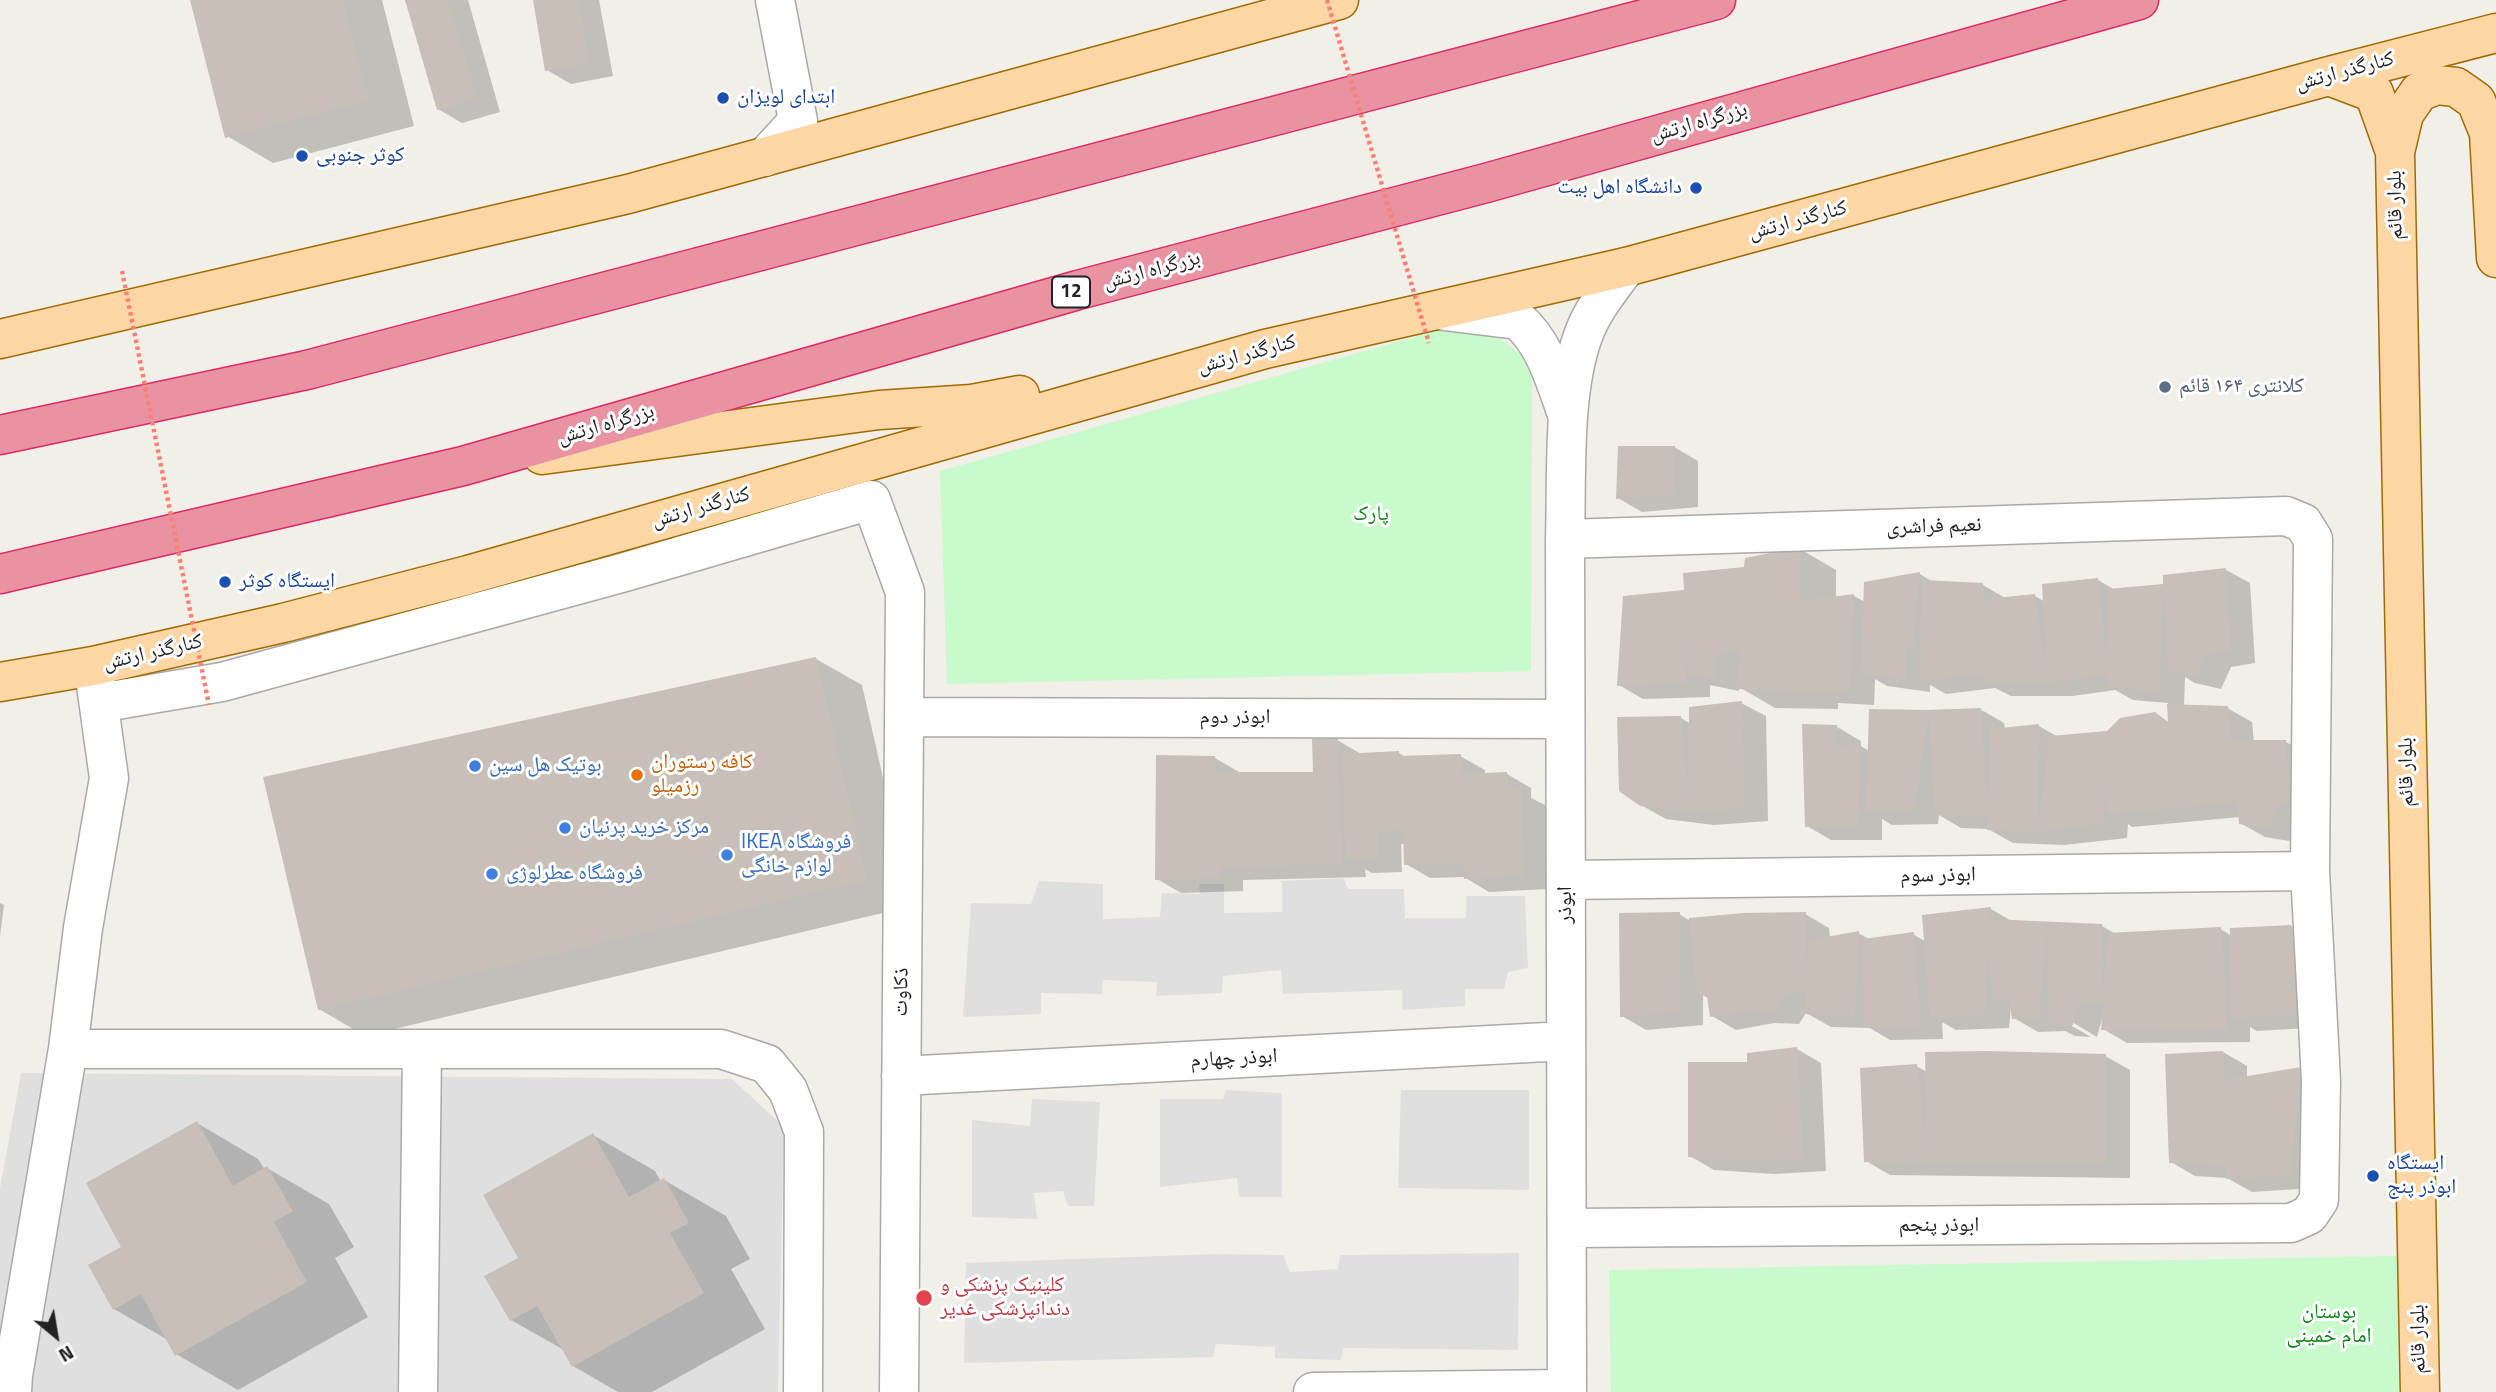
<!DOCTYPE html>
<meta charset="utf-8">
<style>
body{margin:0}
#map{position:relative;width:2496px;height:1392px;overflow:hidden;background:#f2efe9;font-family:"Titillium Web",sans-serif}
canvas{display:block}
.north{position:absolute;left:21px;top:1301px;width:70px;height:70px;-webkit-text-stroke:5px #fff;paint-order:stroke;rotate:150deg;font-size:19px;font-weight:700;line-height:28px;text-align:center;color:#222}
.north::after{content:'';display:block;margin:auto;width:24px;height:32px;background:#222;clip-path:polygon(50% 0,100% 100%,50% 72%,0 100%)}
</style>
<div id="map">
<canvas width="2496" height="1392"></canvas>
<div class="north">N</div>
</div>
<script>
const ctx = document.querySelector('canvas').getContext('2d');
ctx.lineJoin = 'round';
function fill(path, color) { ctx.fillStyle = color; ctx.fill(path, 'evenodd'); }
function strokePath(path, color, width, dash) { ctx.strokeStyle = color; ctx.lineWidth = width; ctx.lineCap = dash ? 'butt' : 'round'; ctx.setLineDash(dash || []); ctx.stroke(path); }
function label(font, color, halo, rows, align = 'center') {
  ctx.font = font + ' "Titillium Web","Noto Naskh Arabic",sans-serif'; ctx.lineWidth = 6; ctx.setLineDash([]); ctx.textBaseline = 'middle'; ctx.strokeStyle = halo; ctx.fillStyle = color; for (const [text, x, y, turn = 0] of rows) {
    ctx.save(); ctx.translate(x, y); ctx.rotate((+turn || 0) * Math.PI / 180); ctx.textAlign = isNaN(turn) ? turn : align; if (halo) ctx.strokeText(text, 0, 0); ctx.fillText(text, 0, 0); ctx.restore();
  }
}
const residential = new Path2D(`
 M1343,878L1348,889H1404L1405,918H1466V896H1525L1528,968L1508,972L1504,989H1465V1006L1402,1010V990L1283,994L1281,970L1223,976L1222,993L1156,996L1157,982L1103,980L1102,994L1041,993V1014L963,1017L971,903L1031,904L1039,881L1103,884V919L1160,917L1162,893L1200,894L1199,884H1224V913L1282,912V881Z
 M21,1073L732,1079L784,1127L778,1392H0V1188Z
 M1226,1090L1282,1093V1197H1239L1237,1178L1160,1187V1099H1223Z
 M1401,1090H1529V1190L1398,1188Z
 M1032,1099L1100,1102L1094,1206H1068L1063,1191L1034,1193L1037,1219L972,1217V1120L1030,1126Z
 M1519,1253L1518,1350L1343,1348L1341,1360L1275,1358V1347L1216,1344L1213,1357L964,1363L966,1263L1216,1254L1283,1255L1290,1272L1338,1269L1340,1255Z`);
const park = new Path2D(`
 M1453,326C1493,331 1502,338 1532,364L1531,671L947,684L940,471Z
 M2397,1256L2399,1392H1611L1609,1270Z`);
const shadow = new Path2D(`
 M192,0H382L414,126L273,163L227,136Z
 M406,0H468L500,112L462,123L438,109Z
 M534,0H599L613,76L571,84L547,70Z
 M1674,447L1698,461V507L1642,512L1618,498Z
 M1800,549L1836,570V598L1854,596L1865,602L1866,583L1920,574L1935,583L1983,585L2007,599L2035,596L2045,602L2098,580L2115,590L2165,586L2226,570L2250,583L2255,663L2231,667L2221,689L2195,683L2185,677L2184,706L2227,708L2252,722L2254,742H2286L2310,756L2295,842L2265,837L2240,823V817L2132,827L2128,824L2127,838L2064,845L2013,843L1988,829L1961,828L1939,815L1938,824L1892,825L1882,819V840H1831L1807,826L1837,727L1861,741V746L1869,751L1870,711L1980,709L2004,723L2005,729L2039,726L2058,737L2107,732L2154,714L2170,723L2168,703L2133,700L2115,690L2073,696H2011L1995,688L1946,694L1930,685V692L1887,686L1875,679L1874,705L1838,703V709L1775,708L1739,687V691L1710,685V697L1643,699L1619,685L1686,592Z
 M816,659L862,685L912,906L365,1036L319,1009Z
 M1741,703L1766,716L1768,821L1714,825L1666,819L1641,805L1681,718L1691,724Z
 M1337,740L1363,755L1399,753L1407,758L1460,756L1485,770V775L1507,774L1531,788V798L1545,805L1548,889L1489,892L1464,877L1430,878L1406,864L1405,844H1401L1402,872L1372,873L1365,869L1366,877L1243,880V891L1181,893L1157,879L1215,758L1239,772V774H1315Z
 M0,903L4,905L0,936Z
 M1991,909L2013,922L2102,926L2117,935L2220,929L2232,936L2291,926L2315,940L2325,1027L2257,1031L2250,1027V1042L2127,1043L2103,1029L2102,1019L2097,1037L2072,1022V1026L2091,1037L2075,1036L2065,1031L2038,1032L2014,1018L2011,1006L2009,1028L1956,1030L1942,1022L1943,1039L1890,1040L1870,1028L1831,1027L1806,1013L1799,1024L1774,1023L1736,1030L1712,1016L1709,999L1703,995V1025L1646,1030L1622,1016L1679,914L1689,920L1805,914L1829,928L1830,938L1858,933L1871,940L1913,934L1926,942Z
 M1797,1049L1821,1063L1826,1171L1774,1174L1714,1170L1690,1156L1749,1064V1055Z
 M2223,1052L2247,1066V1078L2301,1069L2314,1188L2252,1192L2227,1178L2195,1176L2171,1162Z
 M2105,1056L2130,1070V1178L1890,1175L1866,1161L1916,1066L1927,1072Z
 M197,1123L258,1159L265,1170L267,1168L329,1204L354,1247L335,1258L368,1317L238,1390L176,1354L168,1340L114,1309L123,1247Z
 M593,1135L655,1171L661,1182L664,1180L726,1216L750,1259L731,1269L765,1329L652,1392H618L573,1366L564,1350L511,1320L520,1258Z`);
const building = new Path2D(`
 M190,0H343L369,100L225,138Z
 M405,0H448L477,98L437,110Z
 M533,0H578L589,62L545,71Z
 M1618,446H1675L1674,494L1616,499Z
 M1801,547V601L1854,594L1850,692L1737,689L1740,650L1716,656L1715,679L1688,674L1686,622V684L1617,686L1623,596L1684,590L1683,573L1744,567L1745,558Z
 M2226,568L2231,650L2207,654L2197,676L2169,670L2163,588L2160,691L2107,687V675L2047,683H1985L1984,673L1920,681L1922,580L1983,583L1984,637L1985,599L2035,594L2047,679L2042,584L2098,578L2107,672L2108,589L2163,584V575Z
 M1920,572L1913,640L1921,646L1906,649V680L1861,673L1864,582Z
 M816,657L867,880L318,1010L263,777Z
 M1742,701L1744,808L1689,812L1640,806L1619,791L1617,717L1681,716L1689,807V707Z
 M2167,704L2228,706L2231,740H2286L2289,804L2276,806L2270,829L2239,824L2237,802L2106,814L2107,755L2103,824L2038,832L1987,830V816L1935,815L1929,710L1981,708L1987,813L1991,729L2039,724L2038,832L2050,736L2107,731L2120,718L2155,712L2168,722Z
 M1869,709L1929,710L1914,811L1866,812Z
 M1802,724L1837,725L1836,748L1860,743L1858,827H1805Z
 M1338,738L1342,864L1219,867L1220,878L1155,880L1156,755L1215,756L1216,772H1313L1312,739Z
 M1399,751V756L1461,754L1462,774L1507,772L1508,785L1521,790L1524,876L1464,879L1465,863L1404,865L1403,830L1377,831L1379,859L1346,860L1342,754Z
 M1991,907L1990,919L2102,924L2103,997L2108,933L2221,927L2227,1029L2101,1030L2103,1004H2078L2073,1025L2049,1023L2047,927L2039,1018L2012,1019L2009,999L1992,1000L1989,948L1985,1015L1930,1017L1922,915Z
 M1680,912L1679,1012L1620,1017L1619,913Z
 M1806,912V981L1809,940L1859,931L1854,1016L1805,1014L1806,992L1785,994L1774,1011L1748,1010L1710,1017L1707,996L1697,994L1689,918L1743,913Z
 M2291,925L2302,1014L2231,1018L2230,928Z
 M1914,932L1920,1026L1864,1027L1863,939Z
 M1797,1047L1803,1158L1748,1161L1688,1157V1062H1747V1053Z
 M1987,1051L2106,1054V1165L1864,1162L1860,1068L1917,1064L1927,1158L1925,1052Z
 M2223,1051L2224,1080L2301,1067L2290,1175L2226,1179V1166L2169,1163L2165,1054Z
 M197,1121L233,1186L267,1166L293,1211L274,1222L307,1282L175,1356L141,1294L113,1310L88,1265L121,1247L86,1183Z
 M593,1133L629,1197L664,1178L689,1223L670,1233L704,1293L572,1367L537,1306L510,1321L484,1276L518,1258L483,1195Z`);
const minor = new Path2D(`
 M765,157L798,121L775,0
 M1444,311L1518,320C1545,343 1555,381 1567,414
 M1565,539L2286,516L2303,523L2313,539L2310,871L2321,1081L2319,1200L2309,1215L2291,1223L1567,1228
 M99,703L222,682L625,572L871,500L905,592L899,1392
 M904,717L1565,719
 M1566,880L2310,871
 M68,1049H721L767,1064L788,1090L804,1132L803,1392
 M901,1076L1566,1041
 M12,1392L13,1375L68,1049L83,928L109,778L95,678
 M418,1392L422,1049
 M1313,1392L1567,1389
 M1567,1392L1565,539C1567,477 1562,394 1583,336C1592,310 1610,289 1626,267`);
const major = new Path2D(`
 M2329,76L2374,93L2395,152
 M0,339L628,194L1339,0
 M542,455L879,410L972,404L1020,395
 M0,682L93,666L283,623L468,575L1265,349L1626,267L2329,76L2496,33
 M2420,1392L2395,152L2404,114L2419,92L2437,85L2456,87L2476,101L2489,133L2496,258`);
const highway = new Path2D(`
 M0,435L307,370L1716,0
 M0,574L463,466L1078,290L1486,183L2139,0`);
const pathBridge = new Path2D(`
 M1327,0L1429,343
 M122,271L209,705`);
const markers = [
 [723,98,7,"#1a4fb4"],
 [302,156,7,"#1a4fb4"],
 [1696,188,7,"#1a4fb4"],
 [2165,387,7,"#5c6f8a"],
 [225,582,7,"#1a4fb4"],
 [475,766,7,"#3f7fe0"],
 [637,775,7,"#e8710a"],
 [565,828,7,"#3f7fe0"],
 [727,855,7,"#3f7fe0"],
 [492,874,7,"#3f7fe0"],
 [2373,1176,7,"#1a4fb4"],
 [924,1298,9,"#e0444e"]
];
const shields = [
 [1071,292,38]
];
const shieldNames = [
 ["12",1071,292]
];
const streetNames = [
 ["کنارگذر ارتش",2345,72,-15],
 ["بزرگراه ارتش",1699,123,-16],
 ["بلوار قائم",2396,205,-91],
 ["کنارگذر ارتش",1798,221,-15],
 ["بزرگراه ارتش",1152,271,-15],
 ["کنارگذر ارتش",1247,355,-15],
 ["بزرگراه ارتش",606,425,-16],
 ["کنارگذر ارتش",701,508,-16],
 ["نعیم فراشری",1934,527,-2],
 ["کنارگذر ارتش",153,653,-13],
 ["ابوذر دوم",1235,718],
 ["بلوار قائم",2407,772,-91],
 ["ابوذر سوم",1938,876,-1],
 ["ابوذر",1566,905,-90],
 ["ذکاوت",902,992,-89],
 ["ابوذر چهارم",1234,1059,-3],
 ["ابوذر پنجم",1939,1226],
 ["بلوار قائم",2419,1339,-91]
];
const transitNames = [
 ["ابتدای لویزان",737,98],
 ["کوثر جنوبی",316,156],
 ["دانشگاه اهل بیت",1682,188,"right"],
 ["ایستگاه کوثر",239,582],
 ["ایستگاه",2387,1164],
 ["ابوذر پنج",2387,1188]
];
const serviceNames = [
 ["کلانتری ۱۶۴ قائم",2179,387]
];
const parkNames = [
 ["پارک",1371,515],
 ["بوستان",2329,1313],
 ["امام خمینی",2329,1337]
];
const foodNames = [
 ["کافه رستوران",651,763],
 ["رزمیلو",651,787]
];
const shopNames = [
 ["بوتیک هل سین",489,766],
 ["مرکز خرید پرنیان",579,828],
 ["IKEA فروشگاه",741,843],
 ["لوازم خانگی",741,867],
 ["فروشگاه عطرلوژی",506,874]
];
const healthNames = [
 ["کلینیک پزشکی و",940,1286],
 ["دندانپزشکی غدیر",940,1310]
];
fill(residential, '#e0dfdf');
fill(park, '#c8facc');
fill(shadow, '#0003');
fill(building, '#c7bfb8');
strokePath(minor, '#a9a9a9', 41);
strokePath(major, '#a06b00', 41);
strokePath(highway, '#dc2a67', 41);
strokePath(minor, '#fff', 38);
strokePath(major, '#fcd6a4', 38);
strokePath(highway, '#e892a2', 38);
strokePath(pathBridge, '#fa8072', 4.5, [3.5, 3.5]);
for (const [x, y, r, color] of markers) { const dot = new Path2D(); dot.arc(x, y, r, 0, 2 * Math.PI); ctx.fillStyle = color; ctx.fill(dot); strokePath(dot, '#fff', 2.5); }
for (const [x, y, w] of shields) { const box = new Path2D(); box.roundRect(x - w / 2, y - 15.5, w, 31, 5); ctx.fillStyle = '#fff'; ctx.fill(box); strokePath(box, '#222', 2); }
label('bold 19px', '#222', null, shieldNames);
label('21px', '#222', '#fff', streetNames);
label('21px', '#164399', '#fff', transitNames, 'left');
label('21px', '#4e5e75', '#fff', serviceNames, 'left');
label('21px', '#0c8416', '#fff', parkNames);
label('21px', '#c56008', '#fff', foodNames, 'left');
label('21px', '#366cbe', '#fff', shopNames, 'left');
label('21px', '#be3a42', '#fff', healthNames, 'left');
</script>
